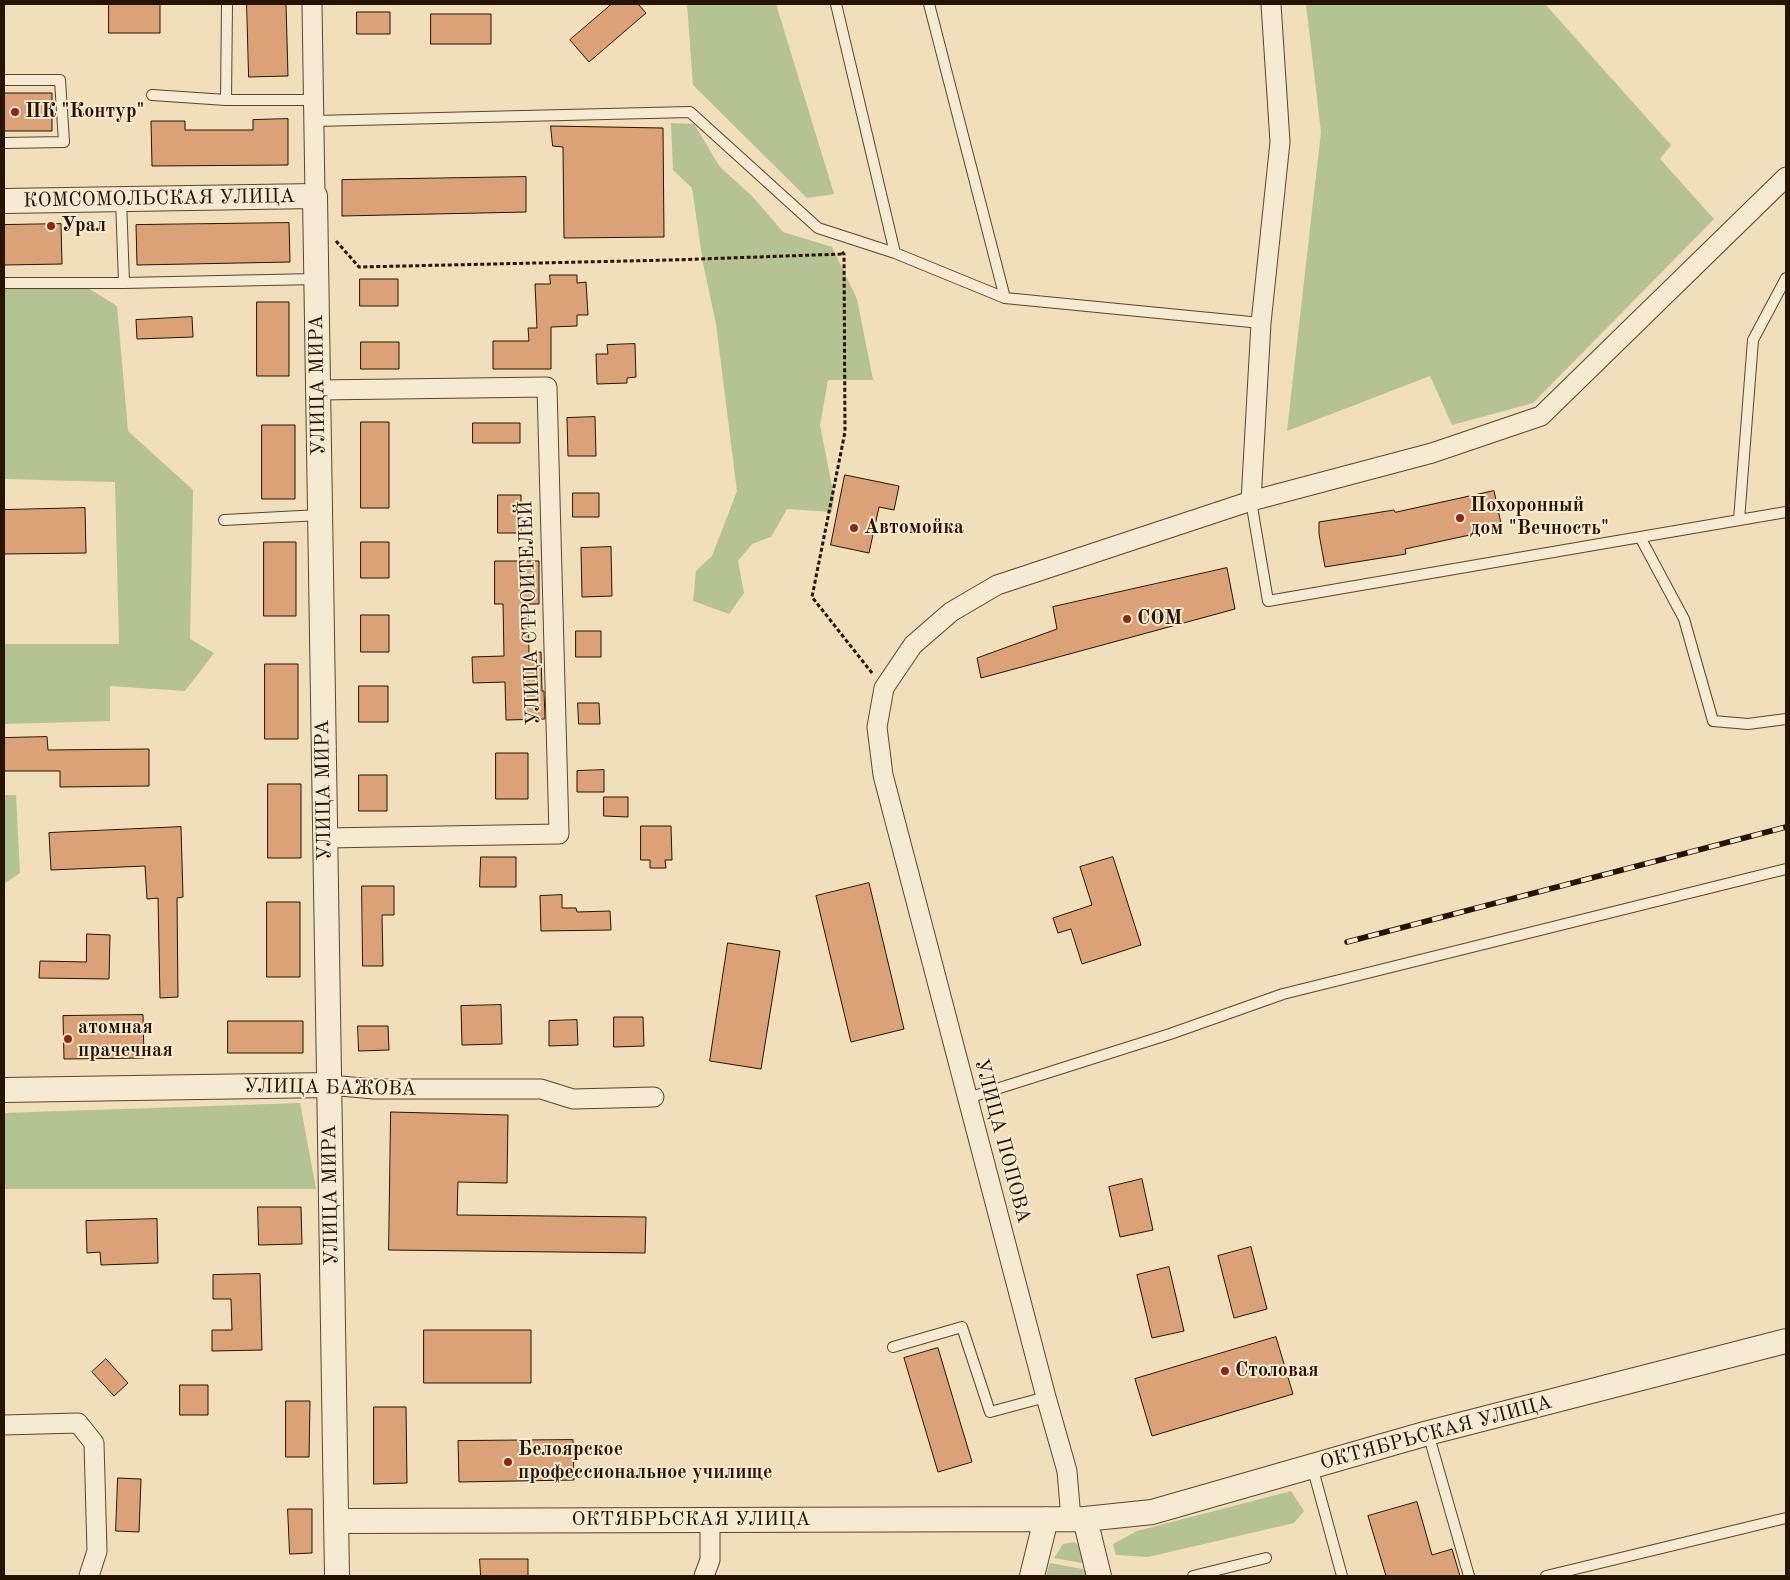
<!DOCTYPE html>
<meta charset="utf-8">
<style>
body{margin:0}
#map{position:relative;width:1790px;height:1580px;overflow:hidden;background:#f1deba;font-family:"Old Standard TT",serif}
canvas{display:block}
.frame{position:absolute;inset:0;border:5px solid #271400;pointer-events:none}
</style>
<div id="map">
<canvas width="1790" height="1580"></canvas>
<div class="frame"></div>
</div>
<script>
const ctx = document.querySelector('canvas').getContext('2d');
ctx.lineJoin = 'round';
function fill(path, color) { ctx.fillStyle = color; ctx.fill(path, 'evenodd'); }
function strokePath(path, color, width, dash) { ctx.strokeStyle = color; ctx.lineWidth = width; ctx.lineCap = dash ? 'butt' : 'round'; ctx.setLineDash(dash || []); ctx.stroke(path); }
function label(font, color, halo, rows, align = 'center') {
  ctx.font = font + ' "Old Standard TT",serif'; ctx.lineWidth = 4; ctx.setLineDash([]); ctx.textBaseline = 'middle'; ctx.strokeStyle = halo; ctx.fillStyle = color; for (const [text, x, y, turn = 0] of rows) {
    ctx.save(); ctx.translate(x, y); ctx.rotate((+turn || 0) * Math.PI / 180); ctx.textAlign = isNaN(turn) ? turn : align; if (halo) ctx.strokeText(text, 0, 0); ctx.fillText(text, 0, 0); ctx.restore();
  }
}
const green = new Path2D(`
 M687,4H776L834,194L807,198L693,85Z
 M1306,4H1545L1671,145L1660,159L1714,219L1533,403L1452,425L1430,376L1287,431L1321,132Z
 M671,123L694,124L720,167L752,196L783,232L832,247L857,299L873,380H828L820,425L834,497L832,512L787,509L771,537L752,544L738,561L744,593L729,614L693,601L696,571L712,556L737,491L716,324L703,263L692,188L673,170Z
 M85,286L117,306L128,431L193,490L190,639L214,653L185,691L110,686V721L4,724V644H119L115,482L4,479V287Z
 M4,795H16L20,873L4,884Z
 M300,1103L316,1189H4V1113Z
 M1291,1491L1304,1511L1294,1523L1148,1557L1116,1555L1113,1544L1137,1531Z
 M1074,1542L1081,1546L1087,1564L1054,1558L1063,1544Z
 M1050,1563L1088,1570L1089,1576H1046Z`);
const building = new Path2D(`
 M109,4H160V33H109Z
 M247,4H286L288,76L249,77Z
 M612,4H638L646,13L589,62L570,40Z
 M357,12H390V34H357Z
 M431,14H491V44H431Z
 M4,93H52V131H4Z
 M288,119V165L152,166L151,121H185V130H253V120Z
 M551,126L663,128L664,237L564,238L563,147L553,146Z
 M526,177V212L342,216V180Z
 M289,223L290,262L137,265L136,225Z
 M61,224L62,264L4,265V225Z
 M550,275H577V283L586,282L588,315H577V326L551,327V369H493V341H529L528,328H537L535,284H550Z
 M360,279H398V306H360Z
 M257,302H289V376H257Z
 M192,317L193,337L137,339L136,320Z
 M361,342H399V369H361Z
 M635,344L636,377L627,378V383L597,384L596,354H608L607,345Z
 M595,417L596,456H568L567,418Z
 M361,422H389V508H361Z
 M473,423H520V443H473Z
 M262,425H295V499H262Z
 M845,475L899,486L894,510L879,507L869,553L831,545Z
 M1494,491L1502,528L1405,549L1406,554L1325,567L1319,534V522L1394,510L1395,512Z
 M573,493H599V517H573Z
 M498,495H521V533H498Z
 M85,508L86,553L4,554V510Z
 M264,542H296V616H264Z
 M361,542H389V578H361Z
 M611,547L612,596L582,597L581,548Z
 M495,561H539V604H528L529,653L541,652L542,691H544L545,719L506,720L505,682L473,683L472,657L504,656L503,604H495Z
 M1227,568L1235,609L981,678L977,658L1057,629L1053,607Z
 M361,615H389V652H361Z
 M576,631H601V657H576Z
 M265,664H298V739H265Z
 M359,686H388V722H359Z
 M578,703H599L600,724H579Z
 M47,737L48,750L149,749V786L60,787V771H4V738Z
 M496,753H528V799H496Z
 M604,770V792H577V771Z
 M359,775H387V811H359Z
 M268,784H301V858H268Z
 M604,797H628V817L604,816Z
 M641,826H671L672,860H665L666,868H650V860H641Z
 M181,827L183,897L177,898L178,997L160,998L158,898L147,899L145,866L51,870L49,833Z
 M481,857H516V887H480Z
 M1113,857L1141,945L1082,964L1071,929L1058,933L1053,918L1092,905L1080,867Z
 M869,883L904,1029L851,1042L816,896Z
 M362,886H394V915H382L383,966H363Z
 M562,895V908H576L577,912L610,911L611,930L541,931L540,896Z
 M267,902H300V977H267Z
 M87,934L110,935L109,979L39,978L40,961L86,962Z
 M728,943L780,951L761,1069L710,1061Z
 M501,1005L502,1044L462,1045L461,1006Z
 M143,1015L144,1058L64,1059L63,1016Z
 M614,1017H643L644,1046L614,1047Z
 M577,1020L578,1045L549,1046V1021Z
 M228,1021H303V1053H228Z
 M358,1026H388L389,1050L359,1051Z
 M391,1112L508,1115L507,1183L458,1182L457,1215L646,1217L645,1253L389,1250Z
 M1142,1179L1153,1230L1120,1237L1109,1187Z
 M258,1207H301L302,1244L259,1245Z
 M157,1219L158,1263L101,1265L100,1252L87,1253L86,1221Z
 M1251,1247L1267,1309L1234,1318L1218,1256Z
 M1169,1267L1184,1331L1152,1338L1137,1275Z
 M260,1274L262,1350L212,1351V1330H232L231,1299H213V1275Z
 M424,1330H531V1383H424Z
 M1276,1337L1293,1394L1152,1436L1135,1379Z
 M938,1348L972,1462L938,1472L904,1358Z
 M106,1359L128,1383L114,1396L92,1372Z
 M180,1385H208V1415H180Z
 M286,1401H310L309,1457H286Z
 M374,1407H406L407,1483L374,1484Z
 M573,1440L574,1480L459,1482L458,1441Z
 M118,1478L141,1479L139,1532L116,1531Z
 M1417,1502L1432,1555L1452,1549L1460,1576H1386L1368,1516Z
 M288,1509H312V1553L290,1554Z
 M480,1559H528V1576H481Z`);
const path = new Path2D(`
 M336,241L359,267L671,260L843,254
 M842,252L844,254L845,432L812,597L872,673`);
const service = new Path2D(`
 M836,4L895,253
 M929,4L1005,298
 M4,80H60L64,142L4,143
 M152,95L226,100H314
 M226,100L227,4
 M314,121L690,112L818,228L895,253L1005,298L1261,323
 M121,199L124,283
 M4,283H124L316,279
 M1251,501L1268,601L1786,512
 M224,520L320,515
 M1739,520L1753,340L1786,278
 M1640,537L1684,619L1713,721L1748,724L1786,719
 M968,1098L1170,1034L1283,994L1786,869
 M893,1347L962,1327L990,1412L1046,1397
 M1428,1433L1469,1576
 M1312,1466L1342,1576
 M1193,1576L1266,1558
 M1546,1576L1786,1518`);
const minor = new Path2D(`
 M312,4L315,196
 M318,390L547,387L559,834L325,838
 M1251,501L1261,323L1280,142L1271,4
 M329,1085L374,1089H541L573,1099L654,1097
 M4,1425L78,1423L94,1443L97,1551L89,1576
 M1071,1519L1067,1471L1046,1397L883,775L877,727L884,688L913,645L951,612L997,585L1251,501L1432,453L1541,416L1786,177
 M704,1576L710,1560V1520`);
const tertiary = new Path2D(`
 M4,201L315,196L337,1576
 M4,1090L329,1085
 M1085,1519L1152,1512L1428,1433L1786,1341
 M336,1521L1085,1519L1099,1576
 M1032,1576L1046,1519`);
const rail = new Path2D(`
 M1347,942L1786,827`);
const markers = [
 [15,112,5,"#8f2418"],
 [51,226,5,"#8f2418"],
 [1460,518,5,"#8f2418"],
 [854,528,5,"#8f2418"],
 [1127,619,5,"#8f2418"],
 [68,1039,5,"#8f2418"],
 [1225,1371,5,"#8f2418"],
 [508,1462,5,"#8f2418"]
];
const poiNames = [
 ["ПК \"Контур\"",25,112],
 ["Урал",61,226],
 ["Похоронный",1470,506],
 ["дом \"Вечность\"",1470,529],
 ["Автомойка",864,528],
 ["СОМ",1137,619],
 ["атомная",78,1028],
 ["прачечная",78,1051],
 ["Столовая",1235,1371],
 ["Белоярское",518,1450],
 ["профессиональное училище",518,1473]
];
const streetNames = [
 ["КОМСОМОЛЬСКАЯ УЛИЦА",159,199,-1],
 ["УЛИЦА МИРА",318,385,-91],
 ["УЛИЦА СТРОИТЕЛЕЙ",530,613,-92],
 ["УЛИЦА МИРА",324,790,-91],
 ["УЛИЦА БАЖОВА",330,1088,1],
 ["УЛИЦА ПОПОВА",1002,1141,75],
 ["УЛИЦА МИРА",331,1195,-91],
 ["ОКТЯБРЬСКАЯ УЛИЦА",1436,1433,-15],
 ["ОКТЯБРЬСКАЯ УЛИЦА",691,1520]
];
fill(green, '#b4c294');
fill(building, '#dba278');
strokePath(building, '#271400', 1);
strokePath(service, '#5a462e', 12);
strokePath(minor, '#5a462e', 21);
strokePath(tertiary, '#5a462e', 26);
strokePath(path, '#271400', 3, [4, 2.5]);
strokePath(service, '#f6ead2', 10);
strokePath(minor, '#f6ead2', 19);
strokePath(tertiary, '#f6ead2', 24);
strokePath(rail, '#271400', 5.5);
strokePath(rail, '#f6ead2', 4, [11]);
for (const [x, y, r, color] of markers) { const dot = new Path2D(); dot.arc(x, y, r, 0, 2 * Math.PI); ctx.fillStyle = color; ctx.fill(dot); strokePath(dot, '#f6ead2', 2); }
label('bold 20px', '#271400', '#f6ead2', poiNames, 'left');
label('20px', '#271400', '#f6ead2', streetNames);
</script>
